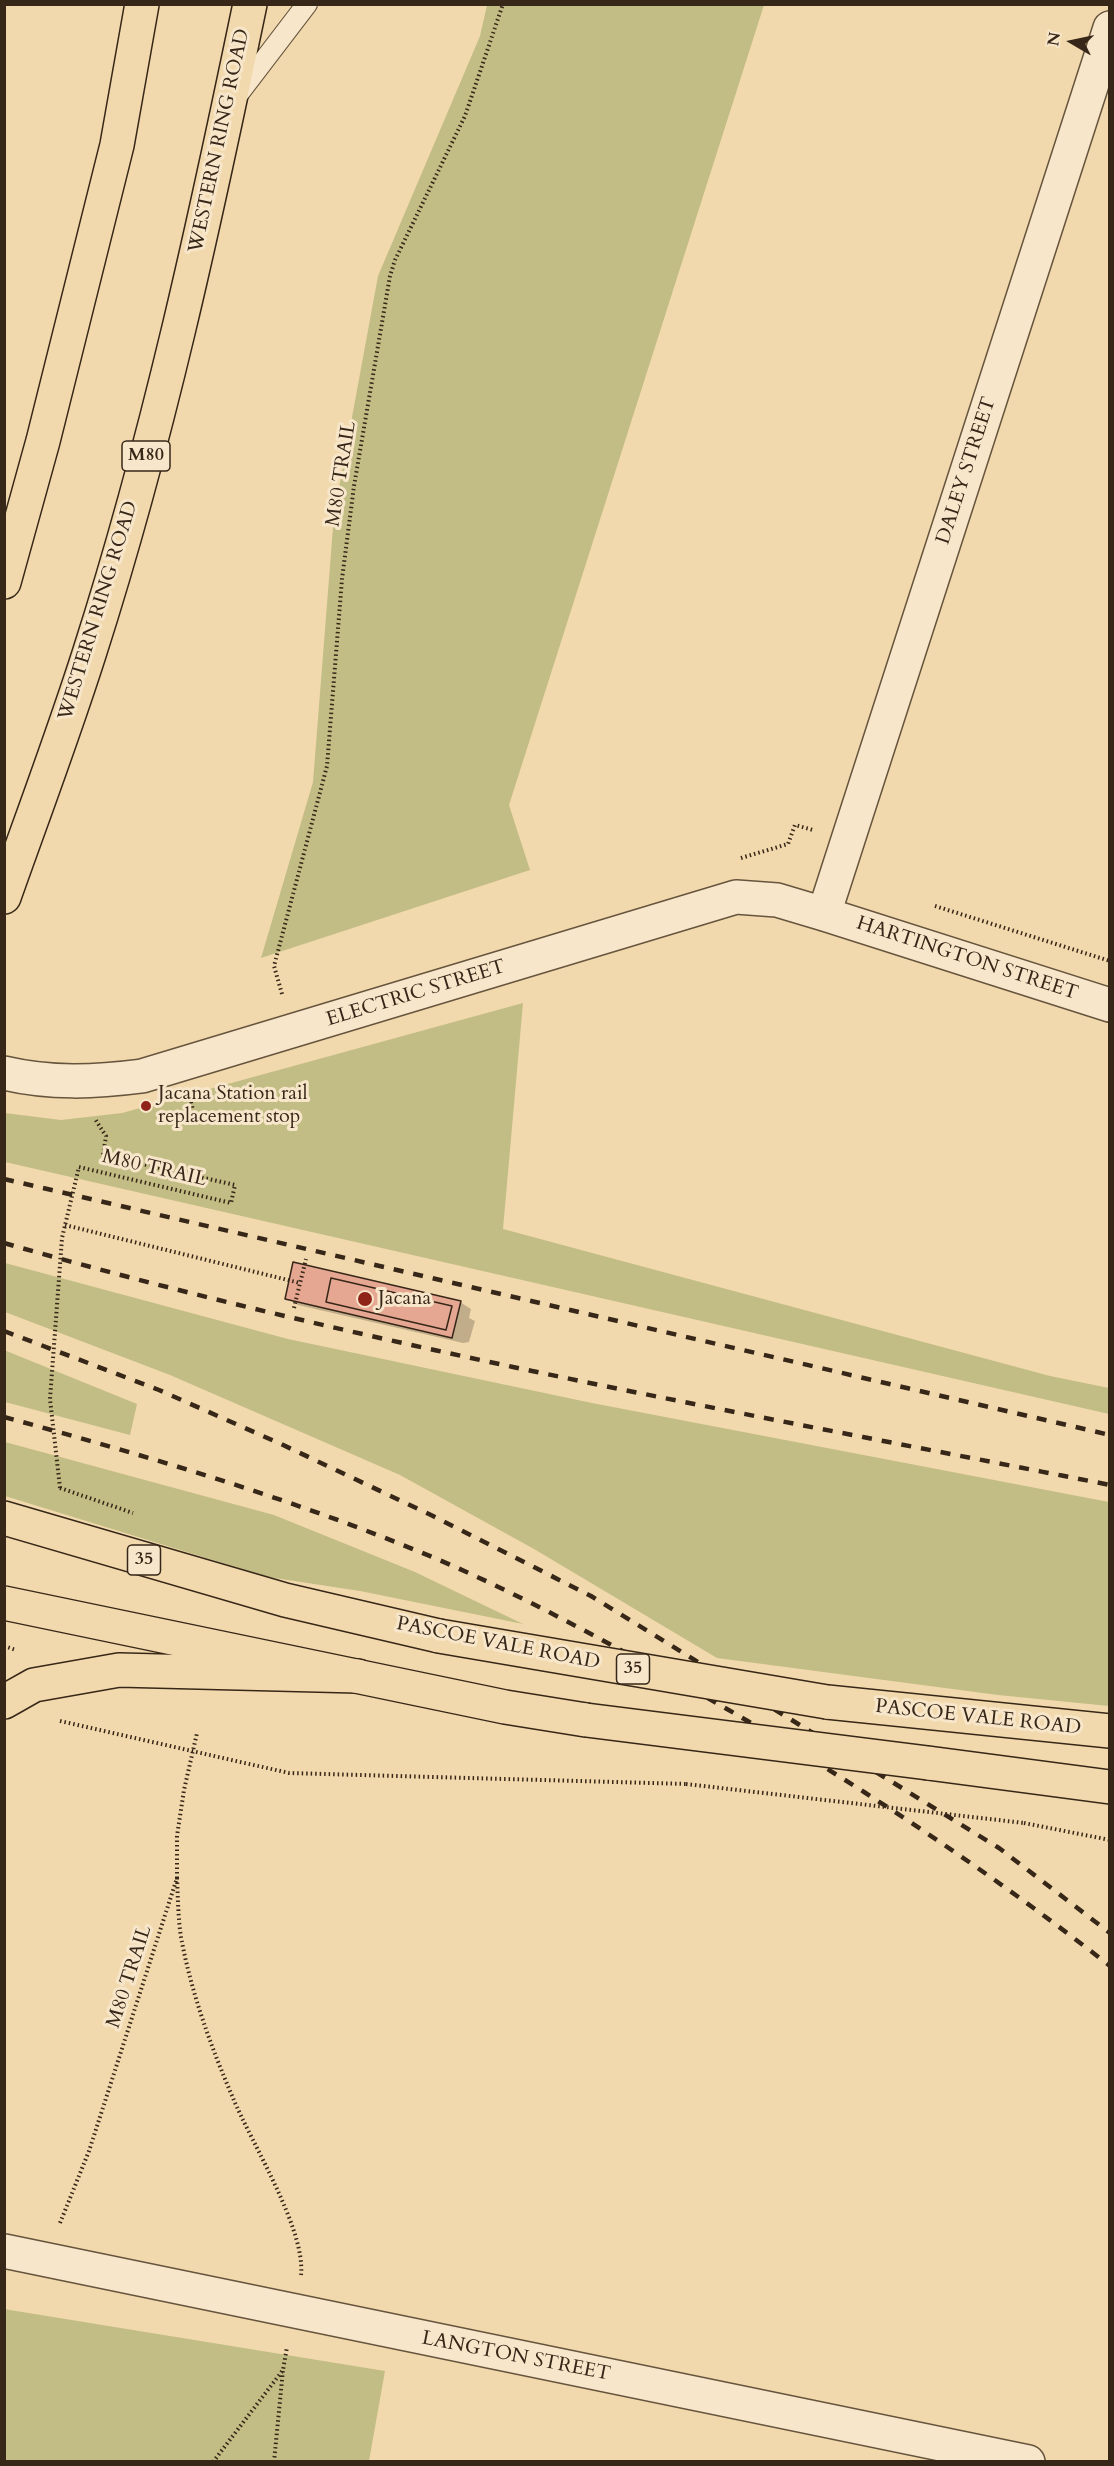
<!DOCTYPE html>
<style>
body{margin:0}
#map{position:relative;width:1114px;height:2466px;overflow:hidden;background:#f2d9ad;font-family:Cardo,serif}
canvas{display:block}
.frame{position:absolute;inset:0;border:6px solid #372718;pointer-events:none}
.north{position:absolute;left:1042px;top:12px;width:60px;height:60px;-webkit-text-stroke:4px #f7e6ca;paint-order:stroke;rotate:279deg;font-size:16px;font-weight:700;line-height:24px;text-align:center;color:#372718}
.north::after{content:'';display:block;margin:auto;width:21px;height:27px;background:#372718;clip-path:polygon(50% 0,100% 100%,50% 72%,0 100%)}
</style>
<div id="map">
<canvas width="1114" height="2466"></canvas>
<div class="frame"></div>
<div class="north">N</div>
</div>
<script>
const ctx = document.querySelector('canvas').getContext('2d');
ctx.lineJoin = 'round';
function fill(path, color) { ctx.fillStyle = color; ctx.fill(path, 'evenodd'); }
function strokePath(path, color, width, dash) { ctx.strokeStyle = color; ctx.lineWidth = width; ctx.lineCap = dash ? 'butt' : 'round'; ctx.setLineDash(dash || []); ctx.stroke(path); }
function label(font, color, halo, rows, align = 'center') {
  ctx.font = font + ' Cardo,serif'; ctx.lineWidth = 6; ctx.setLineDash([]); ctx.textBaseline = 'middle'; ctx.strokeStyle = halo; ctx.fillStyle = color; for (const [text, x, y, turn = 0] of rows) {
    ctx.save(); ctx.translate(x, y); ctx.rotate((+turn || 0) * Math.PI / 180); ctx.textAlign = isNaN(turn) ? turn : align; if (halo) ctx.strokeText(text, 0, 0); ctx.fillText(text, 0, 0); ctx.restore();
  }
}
const green = new Path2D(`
 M487,5H764L509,805L530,870L261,958L313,782L334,515L378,276L480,36Z
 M523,1003L503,1229L1050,1376L1109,1388V1414L5,1162V1113L61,1120L122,1113Z
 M5,1263L288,1339L592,1403L1109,1502V1706L998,1695L717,1658L534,1549L400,1475L170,1375L5,1312Z
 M4,1350L137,1404L130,1435L5,1402Z
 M5,1442L274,1515L415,1572L523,1624L360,1591L268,1577L5,1496Z
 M4,2309L385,2371L369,2461H5Z`);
const shadow = new Path2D(`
 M286,1298L460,1302L471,1309L469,1318L475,1321L469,1342L463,1343L298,1305Z`);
const building = new Path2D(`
 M293,1262L461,1301L452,1338L285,1299ZM331,1278L452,1306L446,1330L326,1302Z
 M331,1278L452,1306L446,1330L326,1302Z`);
const path = new Path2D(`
 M741,858L788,844L795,825L813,830
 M935,906L1110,961
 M282,994L274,966L327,766L342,579L354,486L390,276L395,260L465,116L503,4
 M191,1102L195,1119
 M79,1167L231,1203L235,1185L103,1155L106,1136L95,1119
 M65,1225L300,1283
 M294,1308L306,1259
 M60,1488L133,1513
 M4,1646L16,1650
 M60,1721L289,1773L686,1784
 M1024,1823L1110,1840
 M177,1878C178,1898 178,1918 181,1937C191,1992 211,2047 233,2098C251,2142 306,2230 301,2275
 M60,2223L89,2151L177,1878V1836L184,1790L197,1733
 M213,2462L283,2370L287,2347
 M274,2462L283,2370`);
const service = new Path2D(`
 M236,97L307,4`);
const minor = new Path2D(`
 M4,2251L1028,2462`);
const tertiary = new Path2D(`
 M824,914L1110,28
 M4,1073C51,1084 95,1082 142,1076L736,897L777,900L824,914L1110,1005`);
const primary = new Path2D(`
 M4,1518L285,1600L439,1636
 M4,1603L505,1707L586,1720
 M827,1702L1110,1731
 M928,1763L1110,1787`);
const motorway = new Path2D(`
 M4,582L43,441L117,145L142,4
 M4,897C33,815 64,733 90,651C158,439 205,221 250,4
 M4,1702L34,1685L119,1670L358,1676`);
const rail = new Path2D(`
 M4,1179L1110,1435
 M4,1243C368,1347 739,1412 1110,1485
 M4,1331L159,1390L281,1444L433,1516L591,1596L999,1848L1110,1933
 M4,1417C151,1457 297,1500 437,1559C507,1589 573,1624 639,1660C804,1749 962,1850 1110,1966`);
const pathBridge = new Path2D(`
 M60,1488L50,1399L62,1238L79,1167
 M686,1784L1024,1823`);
const primaryBridge = new Path2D(`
 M439,1636L827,1702
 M586,1720L928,1763`);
const markers = [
 [146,1106,6,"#8f2418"],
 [365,1299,8,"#8f2418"]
];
const shields = [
 [146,456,48],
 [144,1560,33],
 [633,1669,33]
];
const shieldNames = [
 ["M80",146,456],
 ["35",144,1560],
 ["35",633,1669]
];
const streetNames = [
 ["WESTERN RING ROAD",220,141,-78],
 ["DALEY STREET",967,471,-72],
 ["M80 TRAIL",342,474,-81],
 ["WESTERN RING ROAD",99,611,-73],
 ["HARTINGTON STREET",967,959,18],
 ["ELECTRIC STREET",416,994,-17],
 ["M80 TRAIL",154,1169,13],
 ["PASCOE VALE ROAD",498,1644,11],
 ["PASCOE VALE ROAD",978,1718,6],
 ["M80 TRAIL",130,1977,-72],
 ["LANGTON STREET",516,2357,11]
];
const poiNames = [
 ["Jacana Station rail",158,1094],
 ["replacement stop",158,1117],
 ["Jacana",378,1299]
];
fill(green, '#c2bd85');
fill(shadow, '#0003');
fill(building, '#e6a792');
strokePath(building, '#372718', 1.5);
strokePath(service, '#66543d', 22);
strokePath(minor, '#66543d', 36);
strokePath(tertiary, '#66543d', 36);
strokePath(primary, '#372718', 36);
strokePath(motorway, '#372718', 36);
strokePath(path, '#372718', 4, [1.5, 3]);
strokePath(service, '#f7e6ca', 20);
strokePath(minor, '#f7e6ca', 33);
strokePath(tertiary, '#f7e6ca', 33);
strokePath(primary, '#f2d9ad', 33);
strokePath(motorway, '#f2d9ad', 33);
strokePath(rail, '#372718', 4.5, [10, 10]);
strokePath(primaryBridge, '#372718', 36, []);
strokePath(pathBridge, '#372718', 4, [1.5, 3]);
strokePath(primaryBridge, '#f2d9ad', 33);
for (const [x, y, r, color] of markers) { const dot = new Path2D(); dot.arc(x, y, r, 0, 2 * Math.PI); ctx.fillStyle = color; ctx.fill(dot); strokePath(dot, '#f7e6ca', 2); }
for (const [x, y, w] of shields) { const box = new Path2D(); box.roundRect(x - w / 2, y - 15, w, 30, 4.5); ctx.fillStyle = '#f7e6ca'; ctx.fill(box); strokePath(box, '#372718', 1.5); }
label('bold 18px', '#372718', null, shieldNames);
label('20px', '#372718', '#f7e6ca', streetNames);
label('20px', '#372718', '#f7e6ca', poiNames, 'left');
</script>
